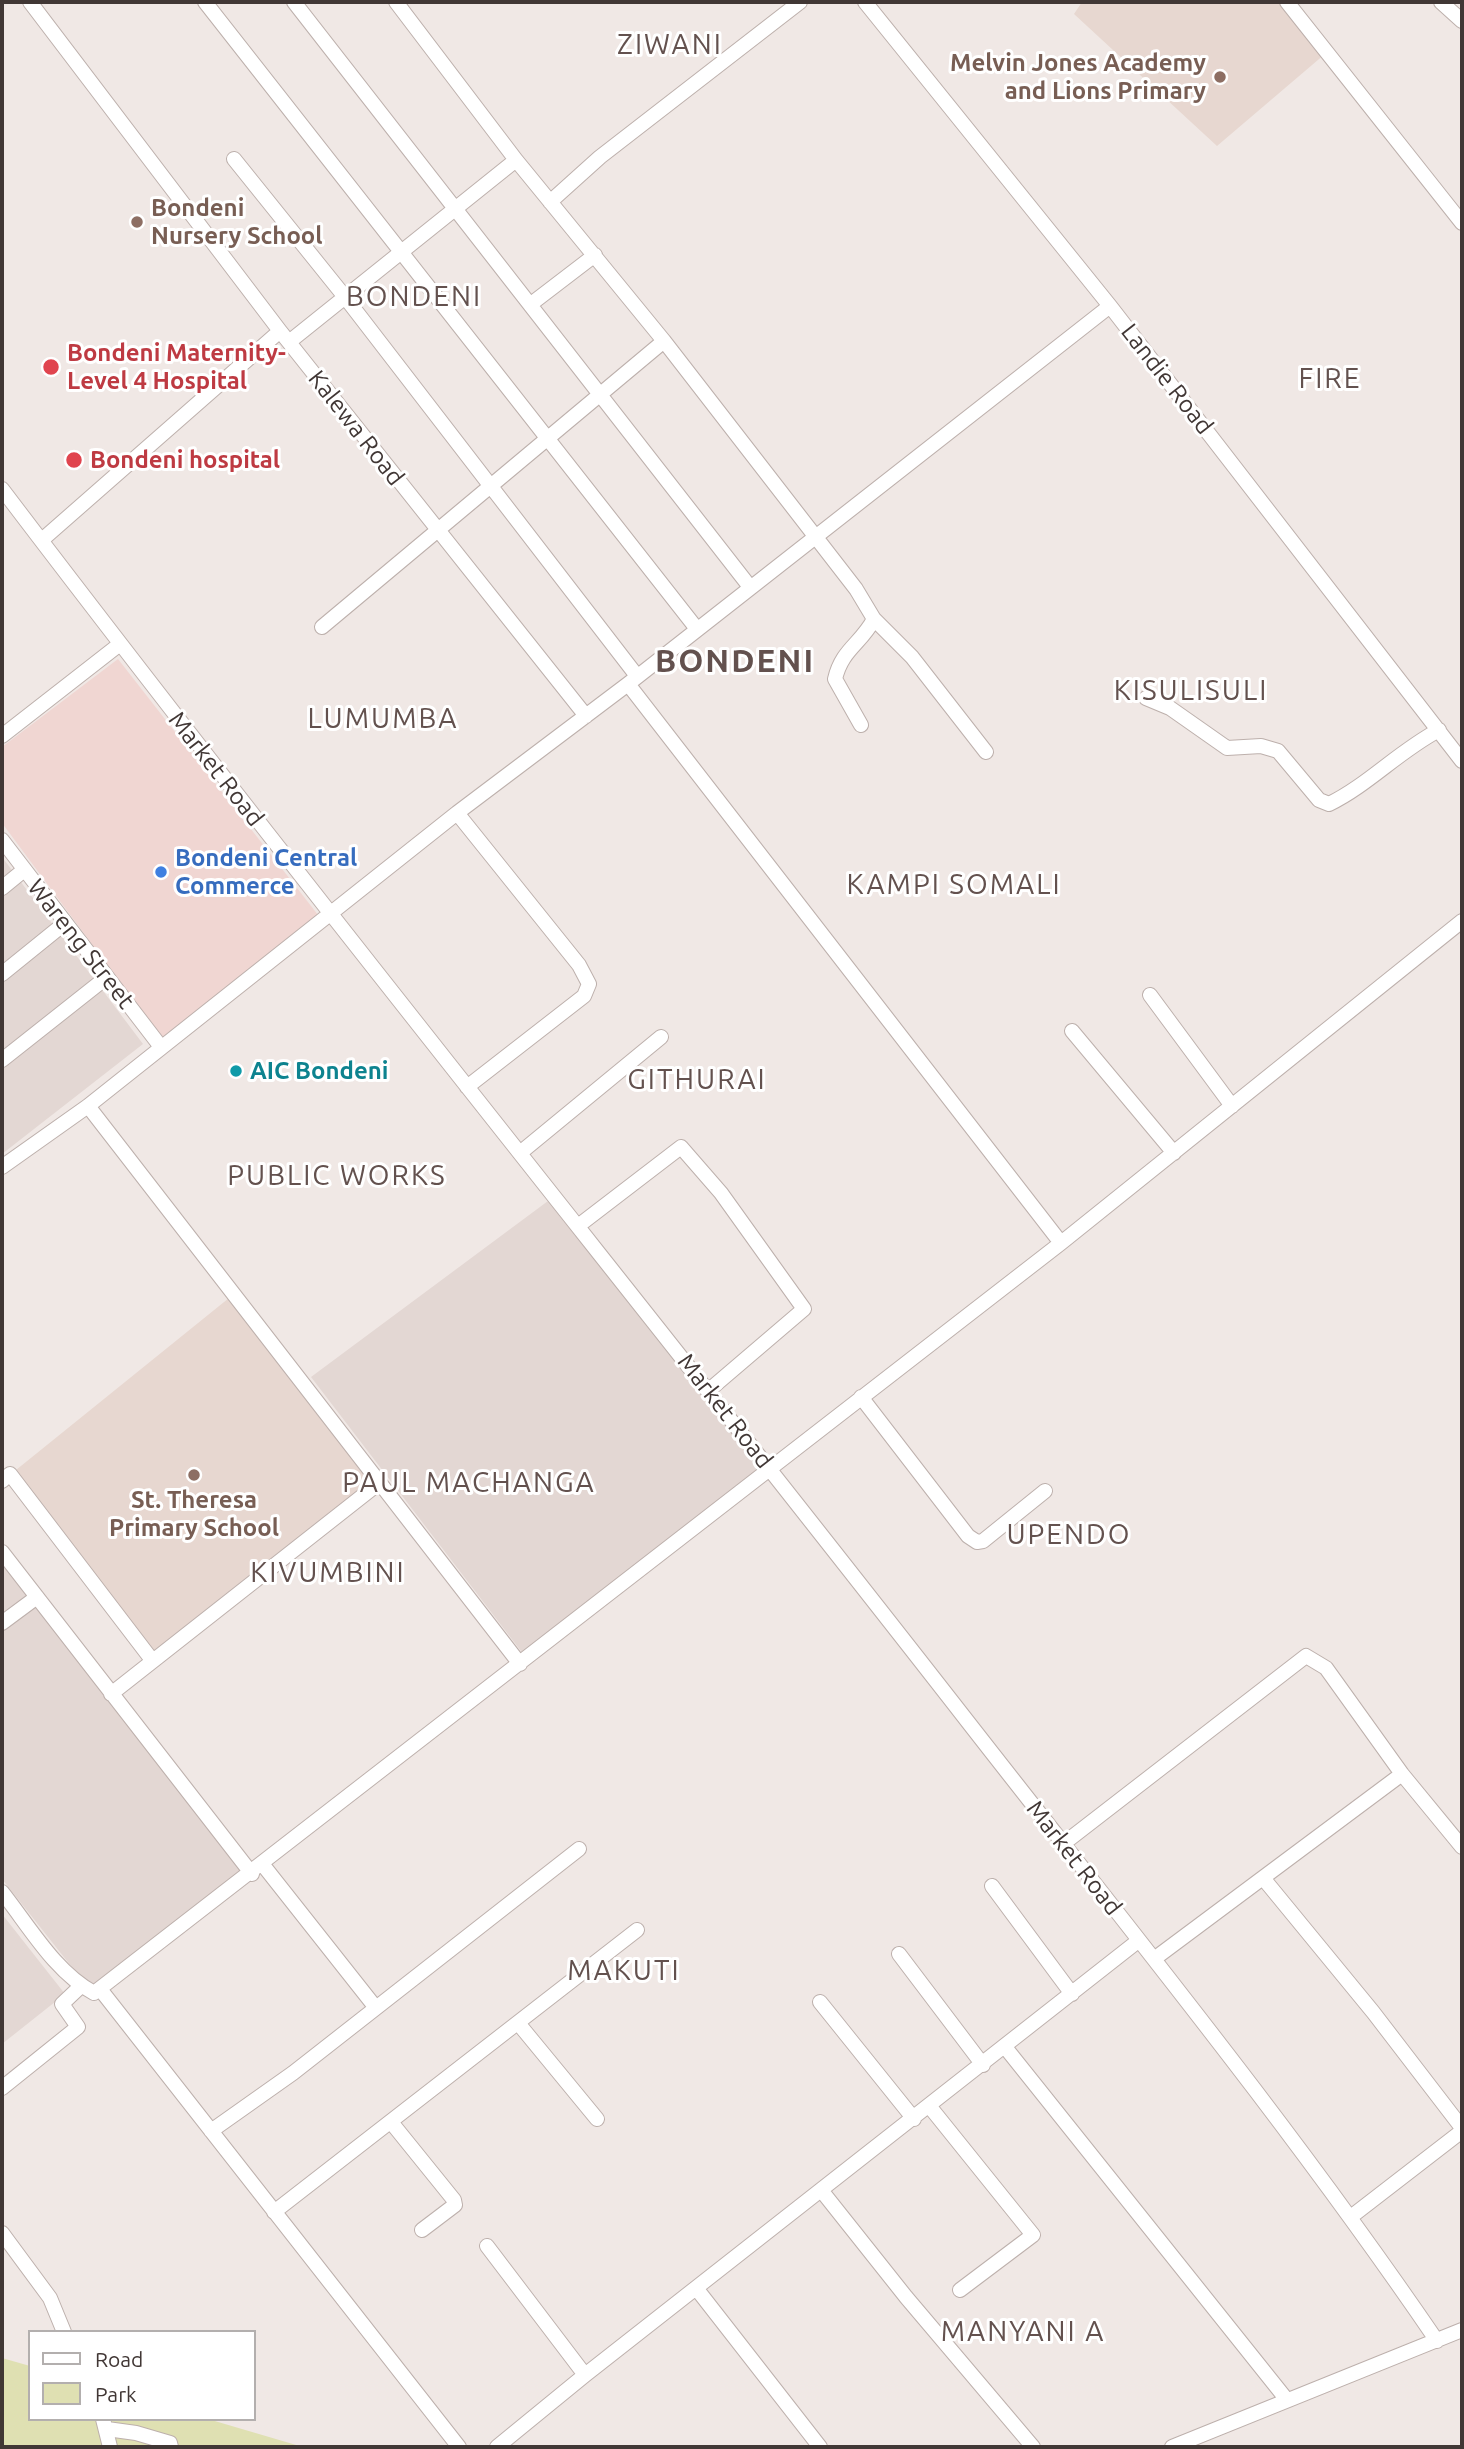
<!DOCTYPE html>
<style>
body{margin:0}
#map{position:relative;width:1464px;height:2449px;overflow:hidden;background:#f0e8e5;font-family:Ubuntu,sans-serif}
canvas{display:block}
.frame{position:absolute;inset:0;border:4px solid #413735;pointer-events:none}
.legend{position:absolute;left:28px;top:2330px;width:228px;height:91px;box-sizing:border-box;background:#fff;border:2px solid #b3afae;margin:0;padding:9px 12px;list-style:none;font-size:21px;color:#413735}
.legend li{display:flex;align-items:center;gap:14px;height:35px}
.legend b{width:35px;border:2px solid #b3afae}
</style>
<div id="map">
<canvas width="1464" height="2449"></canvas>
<div class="frame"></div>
<ul class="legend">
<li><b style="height:9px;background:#fff"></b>Road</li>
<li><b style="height:19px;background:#dfe0b2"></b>Park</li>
</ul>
</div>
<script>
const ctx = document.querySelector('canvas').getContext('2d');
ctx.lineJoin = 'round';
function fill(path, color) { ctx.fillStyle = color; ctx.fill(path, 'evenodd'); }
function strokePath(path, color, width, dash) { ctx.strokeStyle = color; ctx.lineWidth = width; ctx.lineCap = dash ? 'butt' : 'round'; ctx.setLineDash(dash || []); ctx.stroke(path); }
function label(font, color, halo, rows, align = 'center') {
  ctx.font = font + ' Ubuntu,sans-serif'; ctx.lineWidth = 6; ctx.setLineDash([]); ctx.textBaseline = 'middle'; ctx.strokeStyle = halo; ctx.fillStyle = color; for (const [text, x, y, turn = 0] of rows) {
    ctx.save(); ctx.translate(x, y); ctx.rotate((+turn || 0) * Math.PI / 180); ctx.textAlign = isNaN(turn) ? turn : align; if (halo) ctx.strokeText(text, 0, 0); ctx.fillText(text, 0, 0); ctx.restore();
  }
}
const residential = new Path2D(`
 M2,857L143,1044L2,1154Z
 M548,1201L759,1469L524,1655L311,1377Z
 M2,1558L244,1870L90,1990L2,1879Z
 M2,1914L65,1994L2,2044Z`);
const commercial = new Path2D(`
 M118,659L322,920L163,1040L2,823V747Z`);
const education = new Path2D(`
 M1082,2H1296L1332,48L1217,146L1074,14Z
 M229,1298L372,1481L153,1653L16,1470Z`);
const green = new Path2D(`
 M2,2358L30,2366V2419H208L303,2447H2Z`);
const minor = new Path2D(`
 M30,2L280,331L586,716
 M205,2L697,629
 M294,2L750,587
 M396,2L516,160L664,341L856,589L874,619C861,644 842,649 835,679L861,725
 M865,2L1110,306L1462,761
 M1287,2L1462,223
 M1441,2L1462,21
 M234,159L345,297L637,676
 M550,202L600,157L800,2
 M531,304L595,255
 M289,342L516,160
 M2,489C318,905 647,1310 968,1722C1127,1926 1291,2127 1437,2341
 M43,539L280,331
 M874,619L912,657L986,752
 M322,627L664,341
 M628,684L1061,1243
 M1146,698L1170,708L1227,748L1261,746L1278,751L1319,800L1329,804C1368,785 1399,751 1439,730
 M2,736L120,644
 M457,813L579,965L589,984L584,996L467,1087
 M2,840L161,1047
 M2,888L24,870
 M2,974L65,923
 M1150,995L1232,1106
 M1072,1031L1174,1153
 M2,1060L107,977
 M88,1106L520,1664
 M520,1153L661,1037
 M2,1167L88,1106L457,813L628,684L1110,306
 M578,1226L681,1147L721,1193L804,1309L708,1391
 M861,1397L968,1536L977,1542L983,1541L1045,1491
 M2,1481L10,1474L152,1660
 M2,1552L252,1874
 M2,1623L37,1597
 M111,1694L379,1483
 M1063,1844L1306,1656L1326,1668L1402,1774L1462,1847
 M263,1865L376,2008
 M1263,1878L1373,2012L1462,2128
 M992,1886L1072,1994
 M2,1892C29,1926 55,1972 94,1993L1061,1243L1462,921
 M899,1954L983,2065
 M1154,1959L1402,1774
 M100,1989L459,2447
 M820,2002L914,2119
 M518,2023L597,2119
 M1005,2047L1287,2400
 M2,2088L78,2027L62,2004L81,1986
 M930,2107L1033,2235L960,2290
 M391,2122L454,2200L455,2205L422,2230
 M211,2131L293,2073L579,1849
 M821,2190L906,2297L1033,2447
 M274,2212L637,1930
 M1352,2216L1462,2131
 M2,2233L50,2298L64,2332
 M487,2246L585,2375
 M696,2288L820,2447
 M103,2419L110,2447
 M107,2429L136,2433L170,2443L171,2447
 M497,2447L585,2375L1138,1941
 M1172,2447L1462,2330`);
const markers = [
 [1220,77,7,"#8d6e63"],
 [137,222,7,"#8d6e63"],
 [51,367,9,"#e0444e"],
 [74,460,9,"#e0444e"],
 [161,872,7,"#3f7fe0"],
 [236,1071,7,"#0f9aa8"],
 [194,1475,7,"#8d6e63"]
];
const educationNames = [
 ["Melvin Jones Academy",1206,63],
 ["and Lions Primary",1206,91],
 ["Bondeni",151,208,"left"],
 ["Nursery School",151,236,"left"],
 ["St. Theresa",194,1500,"center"],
 ["Primary School",194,1528,"center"]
];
const healthNames = [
 ["Bondeni Maternity-",67,353],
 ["Level 4 Hospital",67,381],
 ["Bondeni hospital",90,460]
];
const streetNames = [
 ["Landie Road",1167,379,52],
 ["Kalewa Road",356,428,52],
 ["Market Road",216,769,52],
 ["Wareng Street",81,944,52],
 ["Market Road",725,1411,52],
 ["Market Road",1074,1858,52]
];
const shopNames = [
 ["Bondeni Central",175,858],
 ["Commerce",175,886]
];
const cultureNames = [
 ["AIC Bondeni",250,1071]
];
const quarterNames = [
 ["ZIWANI",670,45],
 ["BONDENI",414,297],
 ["FIRE",1330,379],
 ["KISULISULI",1191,691],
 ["LUMUMBA",383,719],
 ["KAMPI SOMALI",954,885],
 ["GITHURAI",697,1080],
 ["PUBLIC WORKS",337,1176],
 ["PAUL MACHANGA",469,1483],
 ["UPENDO",1069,1535],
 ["KIVUMBINI",328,1573],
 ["MAKUTI",624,1971],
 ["MANYANI A",1023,2332]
];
const districtNames = [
 ["BONDENI",735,661]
];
fill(residential, '#e3d7d3');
fill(commercial, '#f0d6d2');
fill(education, '#e7d7d0');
fill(green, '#dfe0b2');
strokePath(minor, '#bdb0ac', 16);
strokePath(minor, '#fff', 14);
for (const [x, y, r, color] of markers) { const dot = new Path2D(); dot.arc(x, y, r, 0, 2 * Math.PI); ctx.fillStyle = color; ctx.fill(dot); strokePath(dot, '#fff', 2.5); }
label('bold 24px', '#785e54', '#fff', educationNames, 'right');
label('bold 24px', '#be3a42', '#fff', healthNames, 'left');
label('24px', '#413735', '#fff', streetNames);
label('bold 24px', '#366cbe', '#fff', shopNames, 'left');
label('bold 24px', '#0d838f', '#fff', cultureNames, 'left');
ctx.letterSpacing = '2px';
label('28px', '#63514e', '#fff', quarterNames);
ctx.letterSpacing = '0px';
ctx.letterSpacing = '2px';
label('bold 32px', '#63514e', '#fff', districtNames);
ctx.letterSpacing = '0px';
</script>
